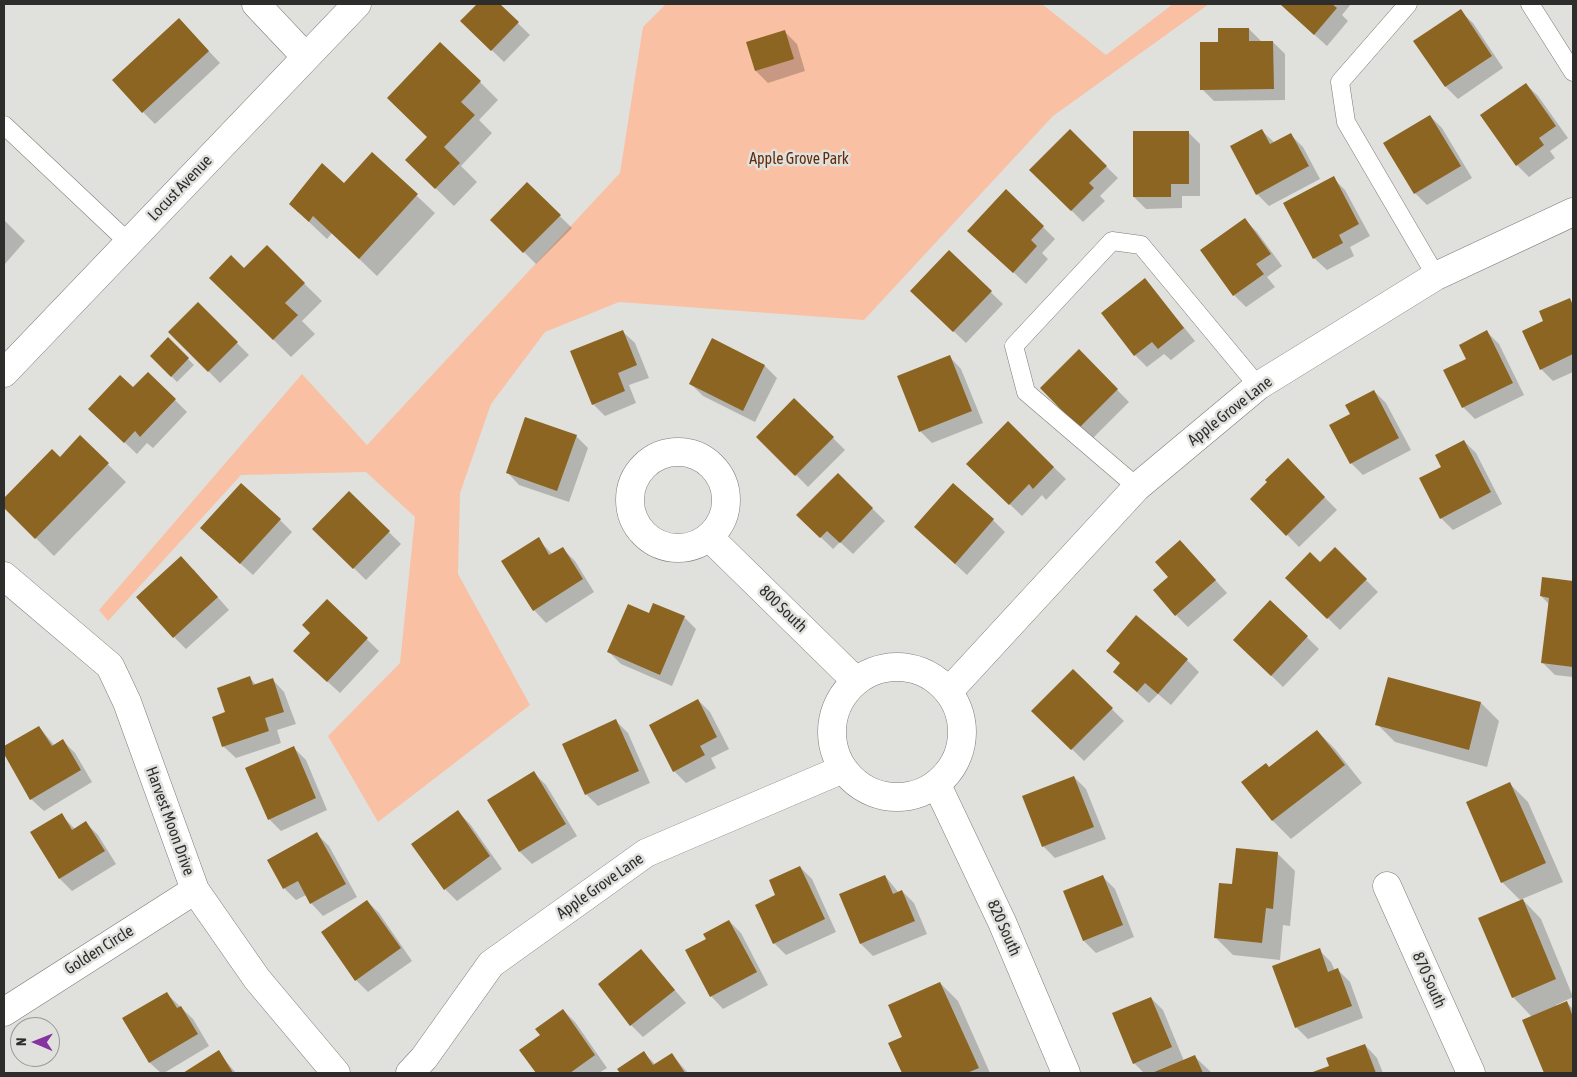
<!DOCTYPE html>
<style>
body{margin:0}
#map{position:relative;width:1577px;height:1077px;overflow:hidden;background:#e0e1dd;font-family:"Asap Condensed",sans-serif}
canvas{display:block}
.frame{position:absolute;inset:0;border:5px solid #2d2d2c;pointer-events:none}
.north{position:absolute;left:10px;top:1017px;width:50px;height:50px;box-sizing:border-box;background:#e0e1dd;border:1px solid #989996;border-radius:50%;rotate:271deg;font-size:14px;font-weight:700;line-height:20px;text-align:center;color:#2d2d2c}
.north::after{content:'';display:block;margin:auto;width:18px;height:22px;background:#8633a2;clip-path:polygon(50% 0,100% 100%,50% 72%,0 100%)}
</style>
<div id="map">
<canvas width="1577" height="1077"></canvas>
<div class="frame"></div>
<div class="north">N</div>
</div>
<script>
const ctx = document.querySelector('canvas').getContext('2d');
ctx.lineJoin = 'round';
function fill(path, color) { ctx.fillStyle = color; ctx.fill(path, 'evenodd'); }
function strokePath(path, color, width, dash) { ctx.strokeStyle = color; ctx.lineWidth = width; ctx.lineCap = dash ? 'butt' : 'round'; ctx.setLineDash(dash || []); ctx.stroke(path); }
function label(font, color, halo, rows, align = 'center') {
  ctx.font = font + ' "Asap Condensed",sans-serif'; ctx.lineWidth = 5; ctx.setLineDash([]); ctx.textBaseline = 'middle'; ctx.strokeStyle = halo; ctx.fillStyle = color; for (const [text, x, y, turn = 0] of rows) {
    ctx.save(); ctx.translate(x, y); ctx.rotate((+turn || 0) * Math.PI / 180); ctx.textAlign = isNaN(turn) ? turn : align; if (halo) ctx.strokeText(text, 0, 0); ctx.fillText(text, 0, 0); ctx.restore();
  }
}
const green = new Path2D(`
 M666,4H1042L1106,55L1173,4H1209L1053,116L864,320L619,302L545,332L491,404L460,493L458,574L530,705L378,822L328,736L400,663L415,517L366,472L241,475L108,621L99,610L302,374L367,445L620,173L643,27Z`);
const shadow = new Path2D(`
 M478,4H498L530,35L504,62L462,21Z
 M1280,4H1351L1342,15L1348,21L1327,46Z
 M1460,11L1473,23L1503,68L1458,99L1446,87Z
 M1249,29L1261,41L1273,42L1285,54V100L1214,101L1202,89L1219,43Z
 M191,32L220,63L155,124L143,112Z
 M785,32L797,44L805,71L768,83L756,71L747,43Z
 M480,82L498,100L479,120L492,133L461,166L477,182L454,206L425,178L428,137L406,116Z
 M1526,84L1538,96L1568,138L1550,151L1555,158L1529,177L1517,165Z
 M1430,116L1442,128L1472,178L1427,205L1415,193Z
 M1070,131L1118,178L1100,196L1105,201L1083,222L1031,170Z
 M1262,131L1275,143L1291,135L1303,147L1320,179L1269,206L1257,194Z
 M1188,132L1200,144V196H1182V208L1146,209L1134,197Z
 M372,154L435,213L377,276L332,233L327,239L290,204L344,185Z
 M1333,178L1345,190L1370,236L1350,247L1354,256L1327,270L1314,258L1285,203Z
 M527,184L572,228L536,264L492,220Z
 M4,220L25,241L4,265Z
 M1245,220L1257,232L1282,266L1267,277L1275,287L1246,307L1234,295Z
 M1043,227L1055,239L1042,253L1048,259L1026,284L981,242Z
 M267,247L322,301L302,321L315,334L291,357L211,278L245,270Z
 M949,252L1003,304L966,343L924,303Z
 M1145,279L1195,341L1171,360L1164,354L1147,367L1135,355Z
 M1569,299L1573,303V372L1553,381L1541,369L1545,321Z
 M198,304L249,355L220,383L170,332Z
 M622,331L635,343L649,378L629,385L636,403L605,416L593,404Z
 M1487,332L1499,344L1524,395L1475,419L1463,407L1468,360Z
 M168,339L194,365L177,382L151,356Z
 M712,340L765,366L777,378L755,422L703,396L691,384Z
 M1079,351L1129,402L1092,439L1041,388Z
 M949,356L961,369L983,423L932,443L920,431Z
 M148,373L187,412L153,448L147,443L137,454L102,421Z
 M1374,391L1386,403L1411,450L1363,475L1351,463L1352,415Z
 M794,399L845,450L808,487L758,436Z
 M1008,423L1066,479L1046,500L1042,495L1022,516L968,464Z
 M576,436L588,448L569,502L519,485L507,472Z
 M80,437L126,482L54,556L4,507V500L52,451L60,458Z
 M1464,441L1476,453L1502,504L1453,530L1441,518L1443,467Z
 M1288,460L1337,510L1299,547L1252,499Z
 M838,475L885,521L853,554L840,542L833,549L798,515Z
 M349,493L401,544L366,580L314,529Z
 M280,520L292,532L253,575L214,540Z
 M993,520L1005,532L967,575L928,539Z
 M538,539L553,555L563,549L575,561L594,592L546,623L534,610Z
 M1180,541L1227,593L1188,627L1176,615L1170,577Z
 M1335,549L1378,592L1340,630L1287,578L1320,564Z
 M193,569L229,610L186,649L174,637Z
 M1543,578L1573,582V677L1555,675L1543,663L1550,605L1541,596Z
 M327,601L379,651L340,693L307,663L312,633Z
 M1271,602L1319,649L1283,687L1247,652Z
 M650,615L684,617L696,629L672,686L621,664L609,652Z
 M1187,660L1199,672L1171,705L1158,694L1149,703L1114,672Z
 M1073,671L1124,721L1084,761L1033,711Z
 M250,678L256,685L272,679L284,692L296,724L277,730L281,743L236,758L223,746L227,713Z
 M1389,678L1481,703L1499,721L1487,767L1395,742L1377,724Z
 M698,700L710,712L729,749L711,758L716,768L686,783L674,771Z
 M616,721L628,733L650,783L598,806L586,794Z
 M39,727L55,746L63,741L75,753L92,782L44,811L31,799L4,751V748Z
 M1317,731L1335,749L1362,783L1291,839L1273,821L1243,782L1270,768Z
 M294,748L306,760L327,810L281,831L269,819Z
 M534,773L546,785L577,836L532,864L520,852L489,800Z
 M1074,777L1086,789L1106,839L1055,858L1043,846Z
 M1510,784L1528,802L1563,882L1522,899L1541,919L1573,997L1556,1005V1007L1567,1003L1573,1009V1073H1545L1524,1020L1532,1017L1513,997L1521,901L1502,882Z
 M458,812L470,824L502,869L457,901L445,889Z
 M61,815L75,829L86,823L98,835L116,864L72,891L60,879L32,833Z
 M317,834L329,846L357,897L323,916L311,903L306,895L296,900L284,888Z
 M1277,853L1295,871L1290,926L1283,925L1280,960L1233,955L1215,937L1233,885Z
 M800,867L812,879L836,932L786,955L774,943L777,896Z
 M885,876L899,893L902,891L914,903L927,934L873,956L861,944L841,895Z
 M1103,877L1115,889L1134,937L1096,953L1084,941L1065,892Z
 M367,901L379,913L412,961L368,992L356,980Z
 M729,921L741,933L768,985L723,1009L711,996L708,940Z
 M1319,950L1331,962L1335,971L1338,970L1350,982L1363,1018L1308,1039L1296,1027Z
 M641,951L686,1003L643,1037L631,1025Z
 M940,983L958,1001L990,1073H904L890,1043L903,1037Z
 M167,994L193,1019L209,1046L164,1073H161L150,1063L124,1019Z
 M1151,998L1163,1010L1184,1061L1194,1056L1212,1073H1144L1134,1063Z
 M563,1010L575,1022L607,1068L599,1073H538L521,1050L541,1035Z
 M1365,1045L1377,1058L1383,1073H1314L1330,1067Z
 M218,1052L236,1073H185Z
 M644,1053L656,1065L672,1055L688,1073H621L619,1069Z`);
const building = new Path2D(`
 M477,4H500L519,22L491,51L460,21Z
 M1280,4H1332L1337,8L1314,35Z
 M1461,9L1492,56L1445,87L1413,41Z
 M179,18L209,51L142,113L112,80Z
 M1218,28H1249V41H1273L1274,89L1200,90V42H1218Z
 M785,30L794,59L755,71L746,42Z
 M440,42L481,81L461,102L475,115L444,147L460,163L435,189L405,160L427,137L387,98Z
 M1526,83L1556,126L1539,138L1544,145L1516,166L1480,115Z
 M1430,115L1461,166L1414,194L1383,143Z
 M1070,129L1107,166L1089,183L1094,188L1071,211L1029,170Z
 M1262,129L1270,144L1291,133L1309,166L1256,195L1230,146Z
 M1133,131H1189V184H1171V197H1133Z
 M372,152L418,194L359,259L313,216L309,222L289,204L322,163L344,183Z
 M1334,176L1359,224L1339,235L1343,243L1313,259L1283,203Z
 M527,182L561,215L523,253L490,220Z
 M1006,189L1044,226L1031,240L1037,246L1013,273L967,231Z
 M1245,218L1271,254L1256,264L1264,274L1233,296L1200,250Z
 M267,245L305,283L285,303L298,315L273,340L209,278L231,255L244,268Z
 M949,250L992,291L953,332L910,291Z
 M1145,278L1184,328L1158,349L1152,342L1134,356L1101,313Z
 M1570,298L1573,306V354L1540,370L1522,331L1543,321L1539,311Z
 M198,302L238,342L208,372L168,332Z
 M623,330L637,365L618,373L625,391L592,405L570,351Z
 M1487,330L1513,383L1462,408L1443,370L1466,359L1459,345Z
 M168,337L189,358L171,377L150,356Z
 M712,338L765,365L743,411L689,384Z
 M1079,349L1118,389L1079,428L1040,388Z
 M950,355L972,411L919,432L897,376Z
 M148,372L176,399L140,437L135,431L124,443L88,409L120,375L133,387Z
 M1374,390L1399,438L1350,464L1329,425L1350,414L1345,405Z
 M794,398L834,437L795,476L756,437Z
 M525,417L577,435L557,491L506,473Z
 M1008,421L1054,467L1033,489L1029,484L1009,505L966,464Z
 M80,435L109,463L35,539L4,508V498L52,449L60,457Z
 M1464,440L1491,492L1440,519L1419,478L1441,467L1435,455Z
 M1288,458L1325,497L1286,536L1250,499L1267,482L1265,480Z
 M838,473L873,508L840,543L827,531L820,538L796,515Z
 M241,483L281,519L240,564L200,528Z
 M953,483L994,519L955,564L914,527Z
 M349,491L390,531L353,569L312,529Z
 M539,537L549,555L563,547L583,579L533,611L501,561Z
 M1180,540L1216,580L1175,616L1153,590L1168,577L1155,562Z
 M1335,547L1367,579L1327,619L1285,578L1310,552L1320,562Z
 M181,556L218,597L173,638L136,597Z
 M1542,577L1573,581V667L1541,663L1549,598L1540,596Z
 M327,599L368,638L327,682L293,651L310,633L302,625Z
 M1270,600L1308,636L1271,676L1233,640Z
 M653,603L685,616L660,675L607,652L628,604L649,613Z
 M1136,615L1188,659L1158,694L1145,683L1137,692L1113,672L1120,663L1106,651Z
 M1073,669L1113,708L1071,750L1031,711Z
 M250,676L253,685L273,678L284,712L265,718L269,731L222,747L212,717L225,712L217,688Z
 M1388,677L1481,702L1469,750L1375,725Z
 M698,699L717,737L700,746L705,755L673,772L649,725Z
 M616,719L639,771L585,795L562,744Z
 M39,726L52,746L63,739L81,770L30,800L4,754V746Z
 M1317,730L1345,765L1272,821L1241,782L1266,763L1269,767Z
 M294,746L316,798L268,820L245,768Z
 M534,771L566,824L519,852L487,800Z
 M1074,776L1094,827L1042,847L1022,796Z
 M1510,782L1546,863L1501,883L1466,802Z
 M458,810L490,856L444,890L411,844Z
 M62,813L72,830L86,821L105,851L59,879L30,832Z
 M317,832L346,884L310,904L298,881L283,889L267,860Z
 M1236,848L1278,852L1273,909L1266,908L1262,943L1214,938L1219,883L1232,884Z
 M800,866L825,919L773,944L755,905L775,895L769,880Z
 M885,875L893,894L902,890L915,921L860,944L839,894Z
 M1103,875L1123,925L1083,941L1063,891Z
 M1523,899L1556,979L1512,998L1478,918Z
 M367,900L401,948L355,981L321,932Z
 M729,920L757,972L710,997L685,950L706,939L703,934Z
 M1320,948L1328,972L1338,968L1352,1006L1295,1028L1272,966Z
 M641,949L675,990L630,1026L598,984Z
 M940,982L979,1068L967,1073H902L888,1043L902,1037L888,1005Z
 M167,992L177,1008L181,1006L198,1034L149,1063L122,1018Z
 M1151,997L1172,1047L1133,1064L1112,1013Z
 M1567,1001L1573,1017V1073H1544L1522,1020Z
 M563,1009L595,1055L570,1073H536L519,1050L540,1035L535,1029Z
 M1365,1044L1376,1073H1310L1329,1066L1326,1058Z
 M219,1050L233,1073H183Z
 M644,1051L653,1065L672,1053L685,1073H620L617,1069Z
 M1195,1055L1203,1073H1152Z`);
const service = new Path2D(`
 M1408,4L1340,82L1346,122L1436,276
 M1530,4L1573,72
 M4,125L128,242
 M1137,487L1026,392L1014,346L1112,241L1141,245L1258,386`);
const minor = new Path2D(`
 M256,4L305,56
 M630 500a48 48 0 1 1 96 0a48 48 0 1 1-96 0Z
 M709,537L856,681
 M4,576L110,666L127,702L195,890L257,979L336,1073
 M832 732a65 65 0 1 1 130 0a65 65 0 1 1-130 0Z
 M949,691L1137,487L1258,386L1436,276L1573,212
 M937,785L1002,922L1066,1073
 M1387,886L1471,1073
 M4,1012L195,890
 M410,1073L424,1058L491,964L646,853L843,769`);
const tertiary = new Path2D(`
 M4,373L357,4`);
const parkNames = [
 ["Apple Grove Park",799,159]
];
const streetNames = [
 ["Locust Avenue",180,188,-46],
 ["Apple Grove Lane",1230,411,-38],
 ["800 South",783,609,44],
 ["Harvest Moon Drive",170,821,70],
 ["Apple Grove Lane",600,886,-35],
 ["820 South",1004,928,66],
 ["Golden Circle",99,950,-32],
 ["870 South",1429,980,66]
];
fill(green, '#f9c0a3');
fill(shadow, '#0003');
fill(building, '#8b6521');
strokePath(service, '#7c7d7a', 19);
strokePath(minor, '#7c7d7a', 29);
strokePath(tertiary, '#7c7d7a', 29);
strokePath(service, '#fff', 18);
strokePath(minor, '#fff', 28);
strokePath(tertiary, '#fff', 28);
label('16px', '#632d0b', '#e0e1dd', parkNames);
label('16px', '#2d2d2c', '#e0e1dd', streetNames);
</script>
